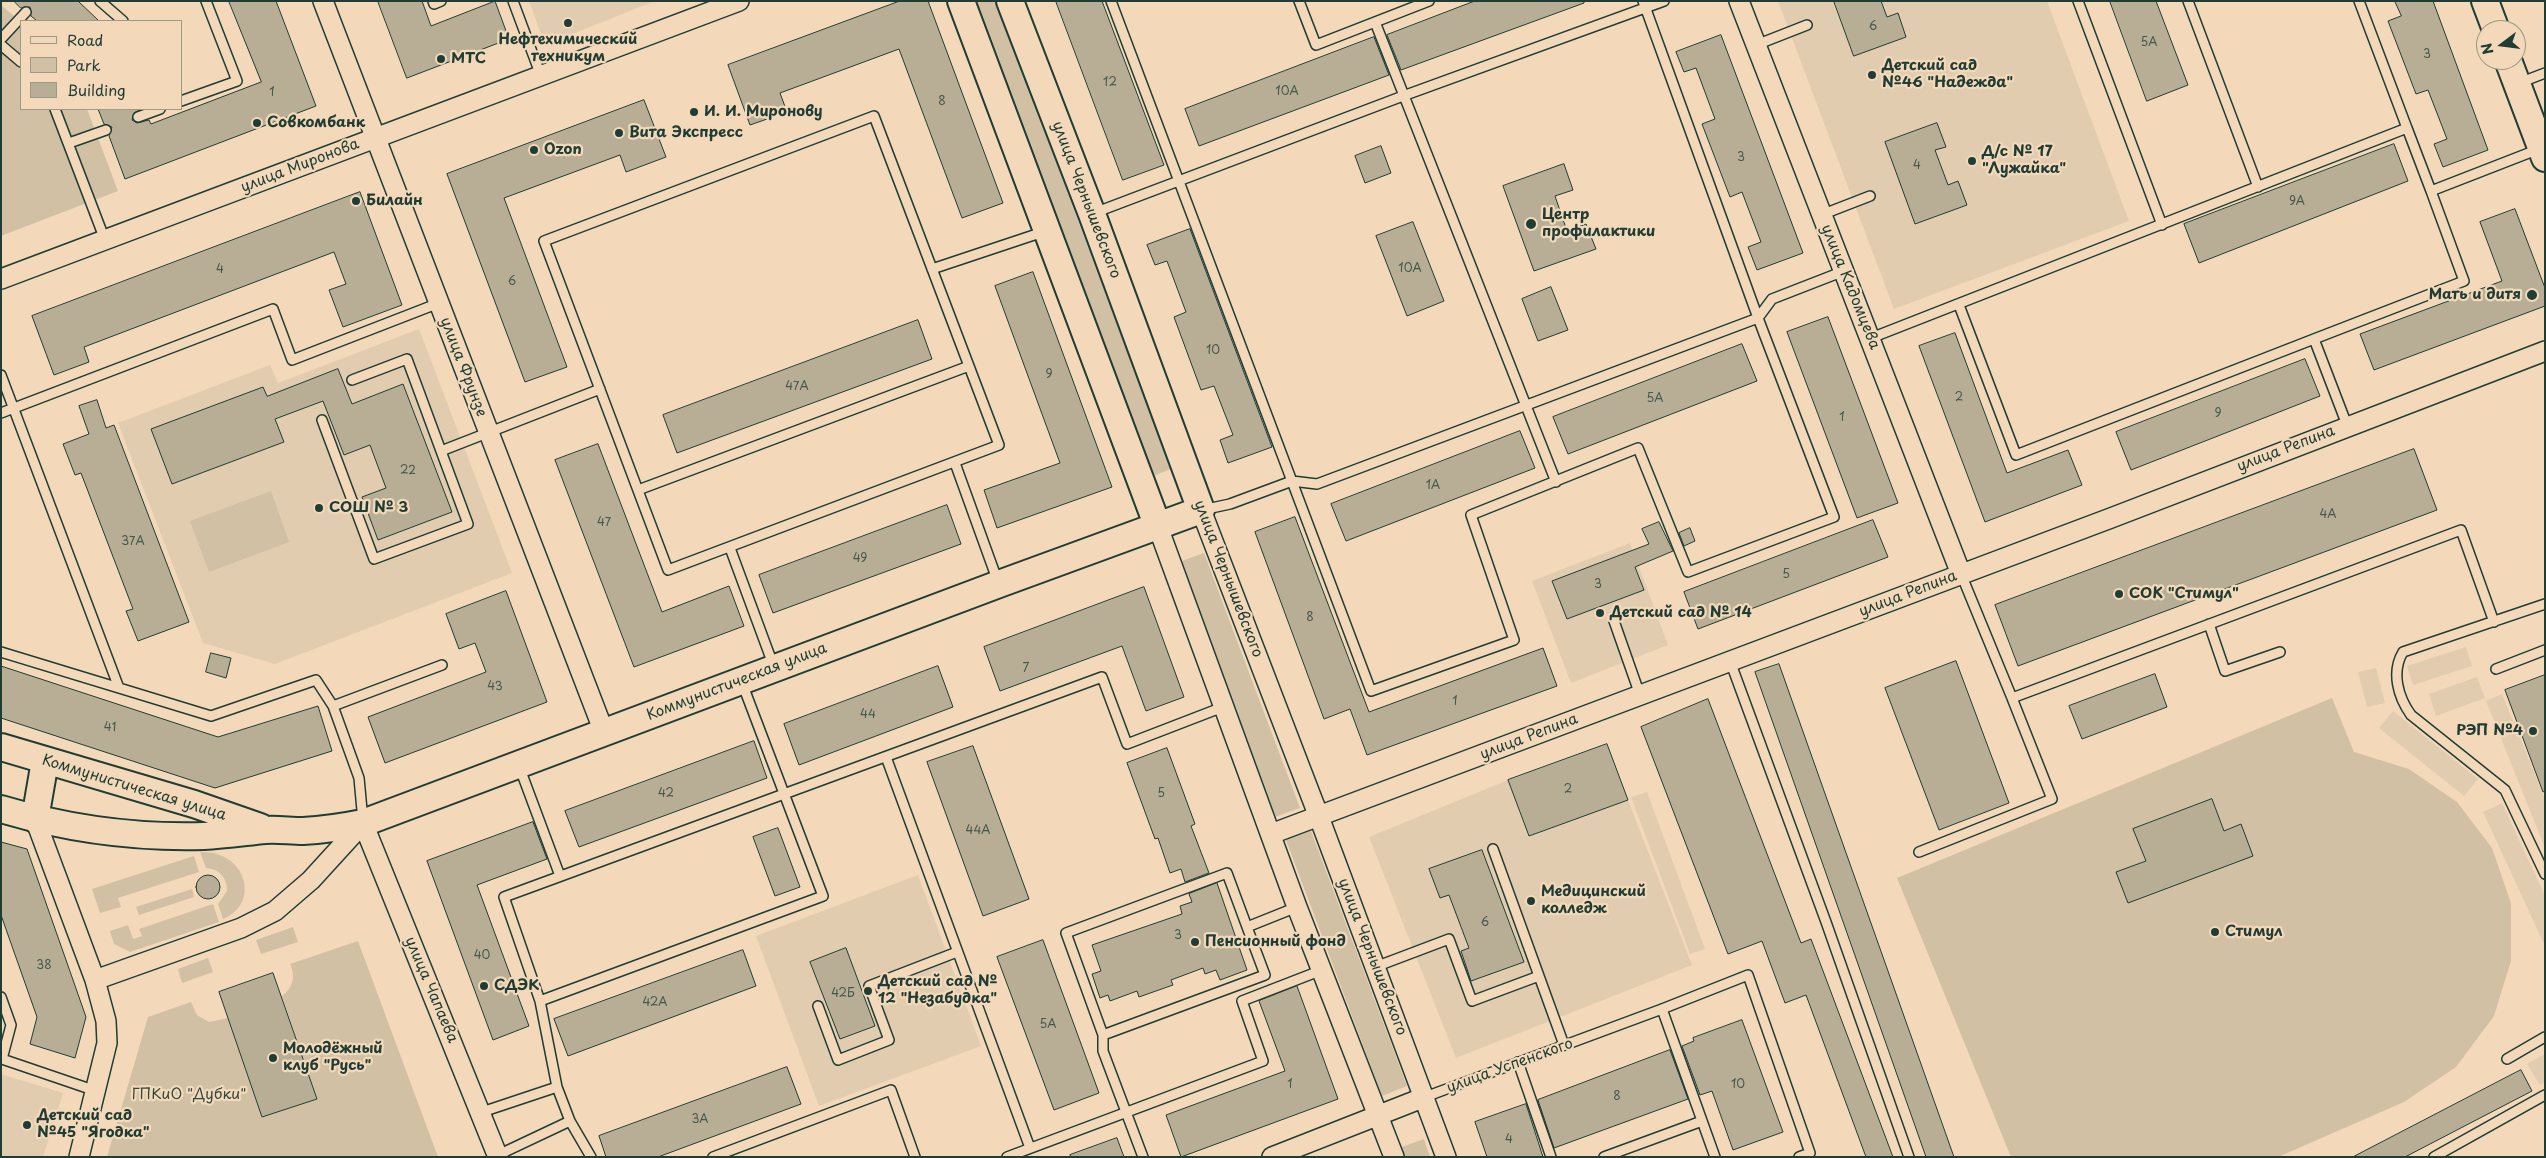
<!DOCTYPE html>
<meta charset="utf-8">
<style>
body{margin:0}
#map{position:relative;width:2546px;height:1158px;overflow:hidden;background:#f3d9ba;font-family:"Playpen Sans",sans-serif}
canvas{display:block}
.frame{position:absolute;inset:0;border:2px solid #1f3d34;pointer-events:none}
.legend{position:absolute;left:20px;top:20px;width:162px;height:90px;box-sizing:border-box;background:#f3d9ba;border:1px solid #9e9b84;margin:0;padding:6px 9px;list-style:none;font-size:15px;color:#1f3d34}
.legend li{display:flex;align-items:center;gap:10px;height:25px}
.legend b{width:25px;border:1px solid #9e9b84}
.north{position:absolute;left:2476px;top:20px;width:50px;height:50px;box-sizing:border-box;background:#f3d9ba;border:1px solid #9e9b84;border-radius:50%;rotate:255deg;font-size:14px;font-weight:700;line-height:20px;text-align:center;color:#1f3d34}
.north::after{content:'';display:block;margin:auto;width:18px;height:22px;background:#1f3d34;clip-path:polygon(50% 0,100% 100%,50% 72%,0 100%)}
</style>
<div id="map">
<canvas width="2546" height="1158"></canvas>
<div class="frame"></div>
<ul class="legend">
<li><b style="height:6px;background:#f3d9ba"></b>Road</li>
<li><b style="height:14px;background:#d1c0a4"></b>Park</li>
<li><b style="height:14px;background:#b8ae95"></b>Building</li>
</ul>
<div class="north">N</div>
</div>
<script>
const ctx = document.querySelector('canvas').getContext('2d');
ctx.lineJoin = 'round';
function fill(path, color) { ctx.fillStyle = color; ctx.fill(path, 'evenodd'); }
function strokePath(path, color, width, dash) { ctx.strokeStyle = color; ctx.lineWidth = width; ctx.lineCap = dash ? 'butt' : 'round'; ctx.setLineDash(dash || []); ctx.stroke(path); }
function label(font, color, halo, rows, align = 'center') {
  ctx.font = font + ' "Playpen Sans",sans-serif'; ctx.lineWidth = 4.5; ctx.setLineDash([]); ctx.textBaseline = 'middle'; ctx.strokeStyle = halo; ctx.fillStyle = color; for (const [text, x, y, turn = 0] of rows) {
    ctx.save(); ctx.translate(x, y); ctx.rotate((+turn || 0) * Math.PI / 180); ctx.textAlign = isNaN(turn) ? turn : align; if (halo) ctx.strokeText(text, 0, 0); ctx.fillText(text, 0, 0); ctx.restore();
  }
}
const built = new Path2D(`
 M529,1H655L545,45Z
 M1778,1H2047L2129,221L1894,309Z
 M419,329L512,573L275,664L203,643L118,423L270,365L278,383Z
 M1630,543L1668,645L1571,683L1532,581Z
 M2466,647L2472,666L2413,685L2407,666Z
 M2376,668L2385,703L2367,707L2358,672Z
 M2477,677L2485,698L2436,716L2429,694Z
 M2502,694L2545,799V848L2486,701Z
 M2393,711L2478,779L2464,796L2379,728Z
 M1508,780L1529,836L1628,800L1692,965L1456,1058L1369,837Z
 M1647,792L1705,949L1690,954L1631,797Z
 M2502,803L2545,896V946L2483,812Z
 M918,875L981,1046L819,1106L756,936Z
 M2545,1054V1082L2540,1085L2527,1064Z
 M1,1074L63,1093L43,1157H1Z`);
const green = new Path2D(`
 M968,1H996L1171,469L1146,479Z
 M1,5L21,22V109H87L118,191L1,236Z
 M271,491L289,542L209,572L190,521Z
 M1204,553L1300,808L1275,817L1179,562Z
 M2332,698L2354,752L2409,769L2457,802L2492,848L2511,903V961L2494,1016L2456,1067L2404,1102L2278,1157H2011L1897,878Z
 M1311,831L1407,1086L1382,1096L1286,840Z
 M200,852C244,849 263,902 223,919L218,904L227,891C227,877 219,869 206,868Z
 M194,856L199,872L118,898L121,907L100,913L92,889Z
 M192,889L194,897L139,915L136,907Z
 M213,904L219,922L130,952L114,944L110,931L128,925L133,939L142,936L139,929Z
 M293,927L298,942L261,954L256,940Z
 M358,941L438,1157H107L148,1017L188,1003L191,1002L197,1015L209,1022L228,1018L262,1117L317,1099L282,996C293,988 296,976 290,964Z
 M208,958L213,972L182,983L178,969Z
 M1424,1139L1430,1157H1402L1399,1148Z`);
const building = new Path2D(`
 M14,1H78L99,21H37L31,16L30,7L21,8Z
 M229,1H276L316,106L125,179L109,136L112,127L104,124L98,109H142L134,113L132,120L137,123L149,120L151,124L261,82Z
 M378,1H422L431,26L495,1L509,39L407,78Z
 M900,1H928L1003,203L962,218L899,49L780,93L787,112L750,125L728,65Z
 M1056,1H1102L1164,165L1123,180Z
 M1475,1H1584V3L1401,70L1387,35Z
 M1834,1H1881L1887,17L1898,13L1906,37L1854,56Z
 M2110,1H2156L2188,85L2147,101Z
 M2395,1H2433L2488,150L2443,167L2434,144L2447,139L2428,90L2416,94L2388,21L2401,16Z
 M1721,35L1803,253L1757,270L1748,247L1761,242L1742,192L1730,197L1702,124L1715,119L1696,68L1684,72L1676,52Z
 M1374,37L1389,75L1199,146L1185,109Z
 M644,100L666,157L626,172L620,155L504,198L567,367L525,382L447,174Z
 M1937,123L1946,147L1935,150L1948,185L1958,181L1967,205L1915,224L1885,142Z
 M2394,144L2408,181L2199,263L2184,224Z
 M1381,146L1391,173L1365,183L1355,156Z
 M1564,164L1573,190L1555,196L1567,231L1586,224L1596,249L1534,271L1503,186Z
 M360,192L402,305L343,327L329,290L346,284L334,252L84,347L89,362L54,375L32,316Z
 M2515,209L2545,288V306L2374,370L2360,334L2502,281L2480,222Z
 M1413,222L1444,301L1407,316L1376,236Z
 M1190,229L1272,447L1228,463L1220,440L1233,435L1214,386L1201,390L1174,317L1186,312L1167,261L1155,265L1147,245Z
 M1033,272L1112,487L997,528L984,490L1060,463L995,286Z
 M1551,287L1568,330L1538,341L1522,299Z
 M1828,317L1898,503L1857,518L1787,332Z
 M918,320L932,359L677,453L663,415Z
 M1955,333L2007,473L2068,450L2082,485L1985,522L1919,346Z
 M1742,344L1757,381L1568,454L1553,417Z
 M2305,359L2320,396L2131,470L2116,432Z
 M338,369L352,404L403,384L452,512L378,540L362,497L386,488L370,445L344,455L323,401L275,419L284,442L172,484L151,429L263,387L267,396Z
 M97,400L106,428L114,425L189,622L138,641L126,611L133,609L81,473L75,475L63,444L89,434L79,406Z
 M1520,431L1535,468L1346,541L1331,504Z
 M598,444L662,612L729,586L744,626L634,667L555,460Z
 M2414,449L2437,510L2018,666L1995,605Z
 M947,505L961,544L773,613L759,575Z
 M1295,517L1369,712L1543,648L1557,686L1367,755L1350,709L1324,719L1255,532Z
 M1873,520L1888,557L1698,629L1684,592Z
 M1659,522L1673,551L1635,567L1644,590L1567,619L1552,581L1649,544L1642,529Z
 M1690,528L1695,541L1684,546L1679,533Z
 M1144,587L1184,697L1146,711L1122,646L1000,691L984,647Z
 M506,591L547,702L385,763L368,717L486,672L475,643L459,649L446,614Z
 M211,653L231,658L226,678L206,672Z
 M1956,661L2009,803L1939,830L1885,688Z
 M1779,664L1954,1157H1926L1755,672Z
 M1,666L218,737L318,706L332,751L215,788L1,718Z
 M938,666L953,707L799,765L784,724Z
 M2155,674L2167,707L2082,739L2069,706Z
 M2545,675V791L2543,792L2505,690Z
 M1708,699L1801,943L1811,939L1893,1157H1866L1806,995L1785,1003L1762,941L1728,954L1641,727Z
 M754,741L767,778L579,847L565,811Z
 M1607,744L1628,800L1529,836L1508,780Z
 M973,746L1029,899L983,916L927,762Z
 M1167,748L1195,824L1191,826L1209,873L1185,882L1181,869L1170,873L1158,838L1155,839L1127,763Z
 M2212,799L2224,831L2241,824L2253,856L2128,903L2116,872L2146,861L2133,829Z
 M533,822L547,859L477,885L529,1026L493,1040L427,861Z
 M778,828L800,887L775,896L753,837Z
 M1,842L27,849L86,1017L75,1058L30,1044L37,1017L1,915Z
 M1482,850L1524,962L1471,981L1461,951L1469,948L1449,895L1440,898L1429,869Z
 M196 887a12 12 0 1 1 24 0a12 12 0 1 1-24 0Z
 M1217,883L1247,970L1220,980L1216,970L1205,974L1203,968L1171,980L1173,985L1139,997L1137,991L1110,1001L1108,995L1100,998L1092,974L1101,971L1092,945L1182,914L1180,906L1192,902L1189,894Z
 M1043,940L1099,1093L1054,1110L997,957Z
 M846,948L875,1026L840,1039L810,962Z
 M743,950L756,986L568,1056L554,1019Z
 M273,973L317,1099L262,1117L219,992Z
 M1297,986L1338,1099L1181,1157L1166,1115L1285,1071L1259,1001Z
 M1742,1020L1783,1132L1733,1150L1712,1091L1700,1095L1682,1046L1694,1041L1693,1038Z
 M1670,1050L1688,1099L1554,1148L1538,1100Z
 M787,1067L801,1104L658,1157H606L599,1136Z
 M2521,1070L2532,1091L2405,1157H2353Z
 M1526,1104L1543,1157H1487L1475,1122Z
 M1117,1138L1124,1157H1071L1070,1155Z`);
const lane = new Path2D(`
 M100,1L123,21
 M433,1L434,4L441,1
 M513,1L541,76
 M1111,1L1371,691L1514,640L1471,515L1638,448L1688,572L1834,517L1758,318L1643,1
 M1299,1L1316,45L1429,1
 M2078,1L2162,225
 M2188,1L2258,187
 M2359,1L2407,128
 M1375,22L1556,482
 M1,39L26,12
 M1,45L21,62
 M1756,45L1807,25
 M2519,83L2545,73
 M181,101L237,81L206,1
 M55,109L105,240
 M874,116L999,445L668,570L544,241Z
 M138,117L160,109
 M69,143L106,130
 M1094,213L1403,96L1664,1
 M1821,215L1870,196
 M932,269L1046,231
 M1959,305L2016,455L2314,339
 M1871,338L2407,128L2431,191L2539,149
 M1,375L119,688
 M352,380L407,359L441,451
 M1,413L273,309L292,360L439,303
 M322,420L374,559L468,524L441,451L600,389
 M2347,425L2314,339L2464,281L2431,191
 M955,463L998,582
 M638,490L969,366
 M1202,510L1230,504L1292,481L1317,484L1758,318L1772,299L1844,271
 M730,548L774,667
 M1961,574L2012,698L2461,530L2494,622
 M2545,604L2403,652C2391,672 2398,697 2411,715L2505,790L2545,874
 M1614,621L1640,695
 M2209,624L2225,671L2280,652
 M1,652L211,716L316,680L333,706L359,778L363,821
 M1730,661L1826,922L1909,1157
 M2496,669L2545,650
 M333,706L442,665
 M886,757L1030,1148
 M519,766L560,876
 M1493,849L1564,1045
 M1919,852L2052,799L2012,698
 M1247,927L1265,975L1103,1035L1066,933L1227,873L1247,927L1297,907
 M1375,967L1449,939L1472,1001L1539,976
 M1,997L11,1025L2,1059L96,1091
 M540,1001L823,896L742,683
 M818,1006L838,1060L889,1040L869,986L957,952
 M1662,1009L1715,1157
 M1103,1035V1051L1143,1157
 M2507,1059L2545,1037
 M1518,1062L1551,1157
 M1425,1097L1662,1009L1748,975L1810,1153L1799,1157
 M482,1112L557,1087
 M498,1155L570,1121
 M591,1157L570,1121L557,1087L540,1001L504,897L1102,677L1127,744L1223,707
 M713,1157L891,1090L915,1157
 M1007,1157L1263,1061L1242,1001L1322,970
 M1604,1157L1702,1121
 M2434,1157L2545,1095`);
const street = new Path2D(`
 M323,1L604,732
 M1739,1L1961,574
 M1,279L739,1
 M1201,510L1319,817L1446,1157
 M1158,527L1297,907L1394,1157
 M35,819L95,980L106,1021L107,1043L79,1157
 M1271,834L2111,518L2545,351
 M95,980L241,928L275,911L311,880L363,823L498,1157
 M1272,1157L1425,1097`);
const secondary = new Path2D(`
 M961,1L1158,527
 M2485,1L2496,30
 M2508,60L2545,158
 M1,747L194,804L260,827
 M1,809C68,829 135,838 204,836C224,835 245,832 265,830C278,829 290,831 303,831C323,830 343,827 363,823L999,584L1201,510L1092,214L1010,1
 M35,819L45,761`);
const markers = [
 [568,23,5,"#1f3d34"],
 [441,59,5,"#1f3d34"],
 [1872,75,5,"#1f3d34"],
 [694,112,5,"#1f3d34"],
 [257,123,5,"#1f3d34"],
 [619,133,5,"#1f3d34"],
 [534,150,5,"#1f3d34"],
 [1972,161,5,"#1f3d34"],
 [356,201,5,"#1f3d34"],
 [1531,224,6,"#1f3d34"],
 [2532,295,6,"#1f3d34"],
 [319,508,5,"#1f3d34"],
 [2119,594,5,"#1f3d34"],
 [1600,613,5,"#1f3d34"],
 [2533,731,5,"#1f3d34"],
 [1531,901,5,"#1f3d34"],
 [2215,932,5,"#1f3d34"],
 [1195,942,5,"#1f3d34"],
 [484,986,5,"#1f3d34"],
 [868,991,5,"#1f3d34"],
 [273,1058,5,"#1f3d34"],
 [27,1125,5,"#1f3d34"]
];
const numberNames = [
 ["6",1873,27],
 ["5А",2149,43],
 ["3",2427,55],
 ["12",1110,83],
 ["10А",1287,92],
 ["1",272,93],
 ["8",942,102],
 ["3",1741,158],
 ["4",1917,166],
 ["9А",2297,202],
 ["10А",1410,269],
 ["4",220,270],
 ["6",512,282],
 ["10",1213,351],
 ["9",1049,375],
 ["47А",797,387],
 ["2",1959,398],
 ["5А",1655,399],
 ["9",2218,414],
 ["1",1842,418],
 ["22",408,471],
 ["1А",1433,486],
 ["4А",2328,515],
 ["47",604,523],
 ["37А",133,542],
 ["49",860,559],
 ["5",1786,575],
 ["3",1598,585],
 ["8",1310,618],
 ["7",1026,669],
 ["43",495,687],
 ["1",1455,702],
 ["44",868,715],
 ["41",110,728],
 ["2",1568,790],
 ["42",666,794],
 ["5",1161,794],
 ["44А",978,831],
 ["6",1485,923],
 ["3",1178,936],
 ["40",482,956],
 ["38",44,966],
 ["42Б",843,994],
 ["42А",655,1003],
 ["5А",1048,1025],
 ["1",1290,1085],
 ["10",1738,1085],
 ["8",1617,1097],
 ["3А",700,1120],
 ["4",1509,1140]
];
const poiNames = [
 ["Нефтехимический",568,40,"center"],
 ["техникум",568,57,"center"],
 ["МТС",451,59],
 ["Детский сад",1882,66],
 ["№46 \"Надежда\"",1882,83],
 ["И. И. Миронову",704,112],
 ["Совкомбанк",267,123],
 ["Вита Экспресс",629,133],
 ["Ozon",544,150],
 ["Д/с № 17",1982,152],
 ["\"Лужайка\"",1982,169],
 ["Билайн",366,201],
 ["Центр",1542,215],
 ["профилактики",1542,232],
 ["Мать и дитя",2521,295,"right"],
 ["СОШ № 3",329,508],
 ["СОК \"Стимул\"",2129,594],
 ["Детский сад № 14",1610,613],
 ["РЭП №4",2523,731,"right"],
 ["Медицинский",1541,892],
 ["колледж",1541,909],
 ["Стимул",2225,932],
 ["Пенсионный фонд",1205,942],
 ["Детский сад №",878,982],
 ["12 \"Незабудка\"",878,999],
 ["СДЭК",494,986],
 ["Молодёжный",283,1049],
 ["клуб \"Русь\"",283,1066],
 ["Детский сад",37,1116],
 ["№45 \"Ягодка\"",37,1133]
];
const streetNames = [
 ["улица Миронова",300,166,-21],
 ["улица Чернышевского",1086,200,69],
 ["улица Кадомцева",1850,287,68],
 ["улица Фрунзе",463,367,69],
 ["улица Репина",2286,449,-21],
 ["улица Чернышевского",1228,579,69],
 ["улица Репина",1908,594,-21],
 ["Коммунистическая улица",737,682,-21],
 ["улица Репина",1529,737,-21],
 ["Коммунистическая улица",134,788,17],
 ["улица Чернышевского",1372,957,69],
 ["улица Чапаева",431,990,67],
 ["улица Успенского",1510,1066,-20]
];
const parkNames = [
 ["ГПКиО \"Дубки\"",189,1095]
];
fill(built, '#e1ccaf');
fill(green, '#d1c0a4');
fill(building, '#b8ae95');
strokePath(building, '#1f3d34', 1);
strokePath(lane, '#1f3d34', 12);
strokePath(street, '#1f3d34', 22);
strokePath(secondary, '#1f3d34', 30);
strokePath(lane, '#f3d9ba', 9);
strokePath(street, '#f3d9ba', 19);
strokePath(secondary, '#f3d9ba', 26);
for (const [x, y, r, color] of markers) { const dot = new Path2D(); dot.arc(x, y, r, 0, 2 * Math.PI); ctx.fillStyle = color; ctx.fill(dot); strokePath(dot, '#f3d9ba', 2); }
label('12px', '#45594c', null, numberNames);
label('bold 15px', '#1f3d34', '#f3d9ba', poiNames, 'left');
label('15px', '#1f3d34', '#f3d9ba', streetNames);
label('15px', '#314a3f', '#f3d9ba', parkNames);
</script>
